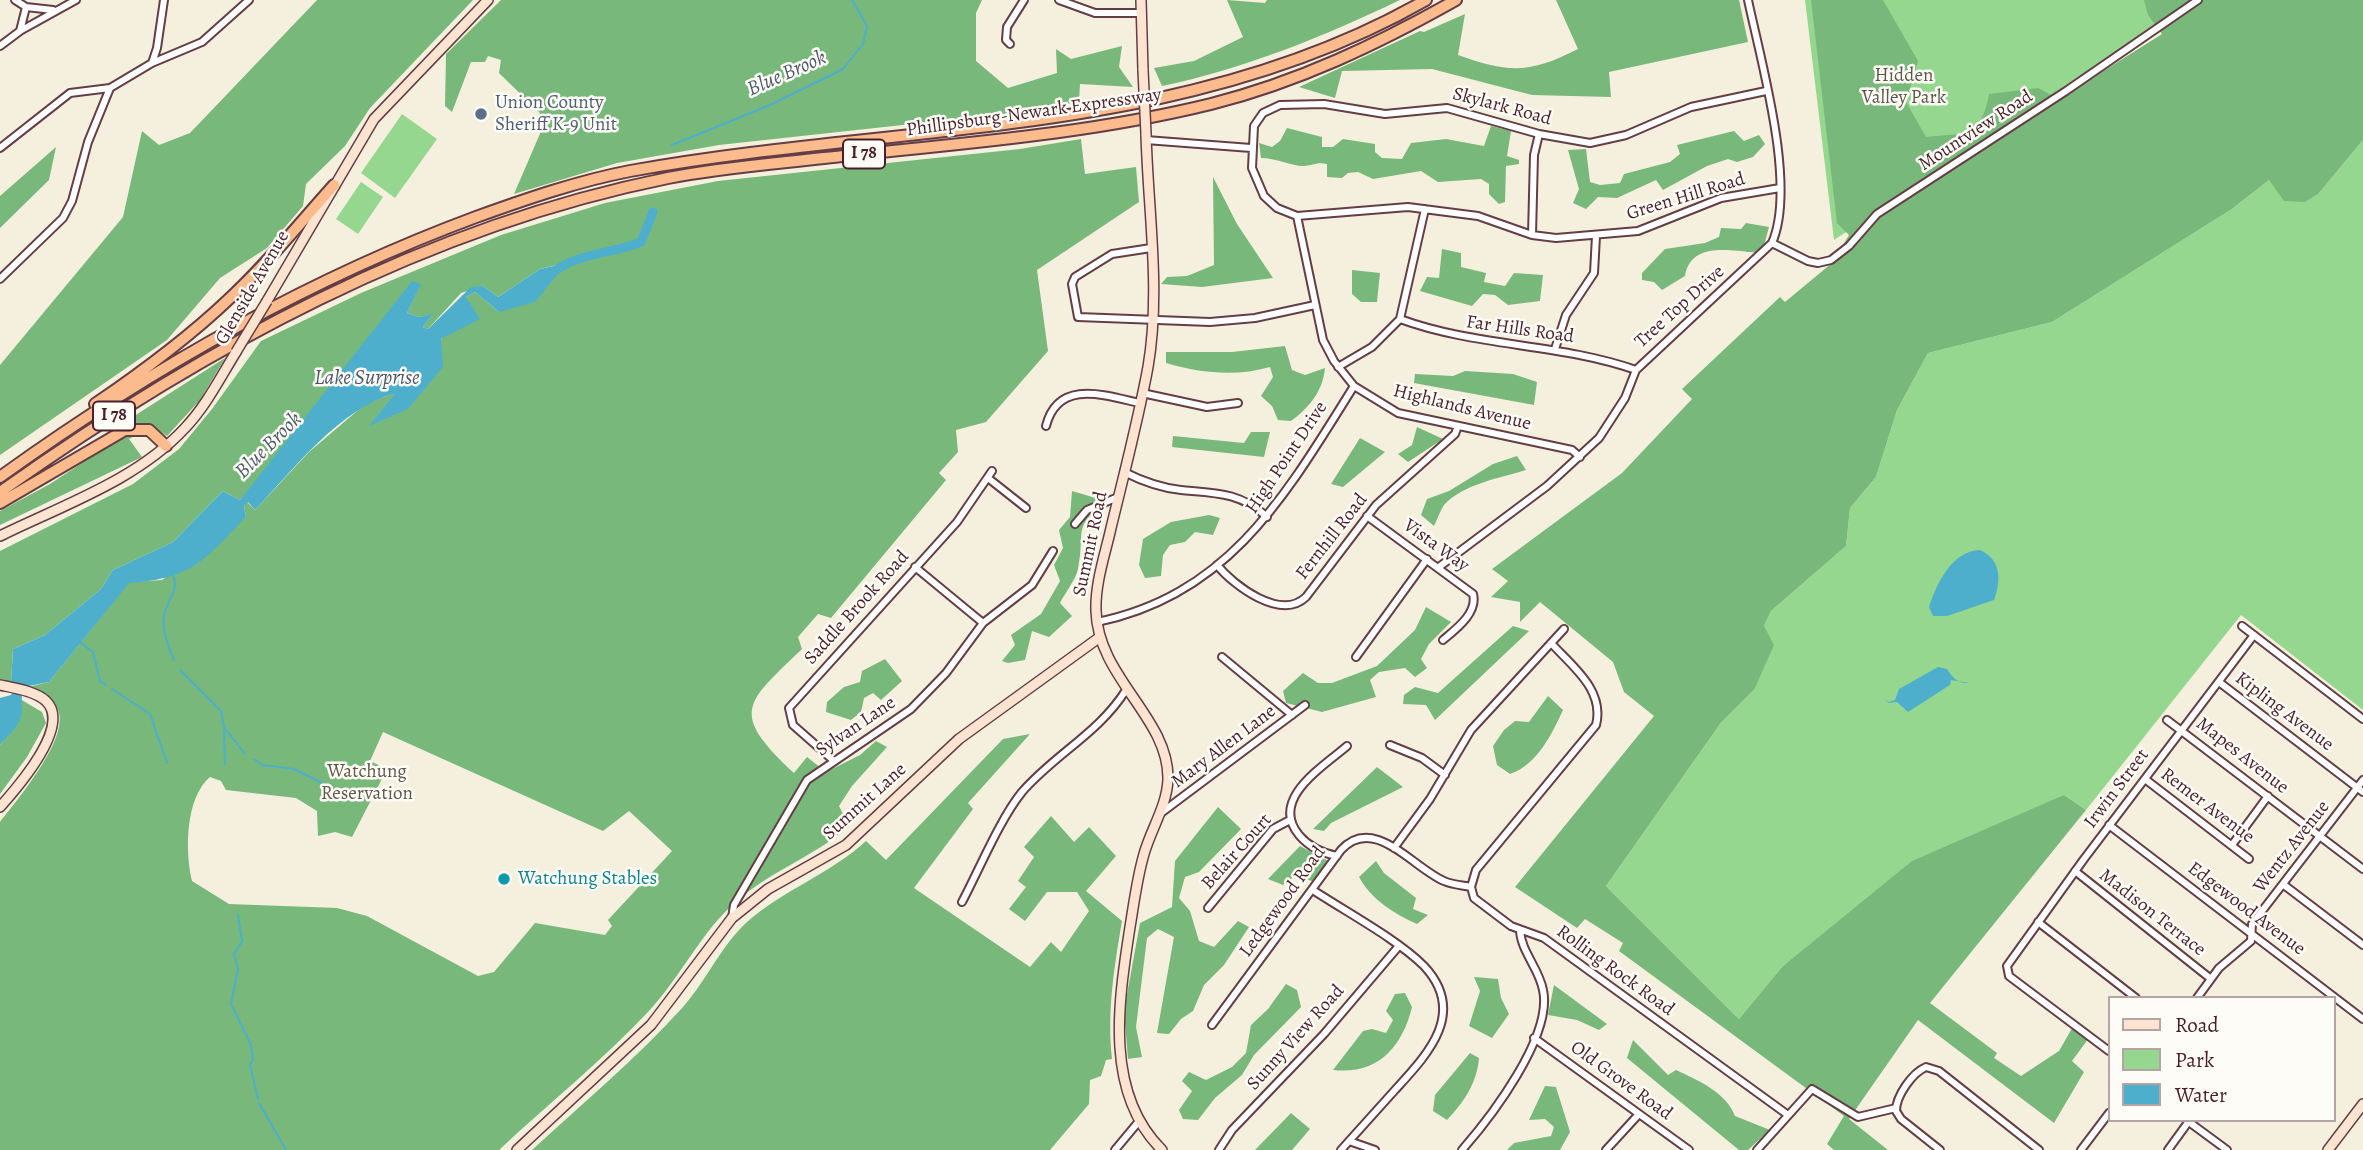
<!DOCTYPE html>
<style>
body{margin:0}
#map{position:relative;width:2363px;height:1150px;overflow:hidden;background:#f5f0dd;font-family:Alegreya,serif}
canvas{display:block}
.legend{position:absolute;left:2108px;top:996px;width:228px;height:126px;box-sizing:border-box;background:#fdfcf7;border:2px solid #b5a4a5;margin:0;padding:9px 12px;list-style:none;font-size:21px;color:#4a1f2b}
.legend li{display:flex;align-items:center;gap:14px;height:35px}
.legend b{width:35px;border:2px solid #b5a4a5}
</style>
<div id="map">
<canvas width="2363" height="1150"></canvas>
<ul class="legend">
<li><b style="height:9px;background:#fde4d1"></b>Road</li>
<li><b style="height:19px;background:#95d78f"></b>Park</li>
<li><b style="height:19px;background:#4eafcd"></b>Water</li>
</ul>
</div>
<script>
const ctx = document.querySelector('canvas').getContext('2d');
ctx.lineJoin = 'round';
function fill(path, color) { ctx.fillStyle = color; ctx.fill(path, 'evenodd'); }
function strokePath(path, color, width, dash) { ctx.strokeStyle = color; ctx.lineWidth = width; ctx.lineCap = dash ? 'butt' : 'round'; ctx.setLineDash(dash || []); ctx.stroke(path); }
function label(font, color, halo, rows, align = 'center') {
  ctx.font = font + ' Alegreya,serif'; ctx.lineWidth = 5; ctx.setLineDash([]); ctx.textBaseline = 'middle'; ctx.strokeStyle = halo; ctx.fillStyle = color; for (const [text, x, y, turn = 0] of rows) {
    ctx.save(); ctx.translate(x, y); ctx.rotate((+turn || 0) * Math.PI / 180); ctx.textAlign = isNaN(turn) ? turn : align; if (halo) ctx.strokeText(text, 0, 0); ctx.fillText(text, 0, 0); ctx.restore();
  }
}
const green = new Path2D(`
 M1805,0H2188L2065,88L1834,240Z
 M402,114L437,139L395,198L361,173Z
 M2363,140V710L2241,615L2086,810L2064,795L1782,967L1739,1019L1606,886L1720,724L1754,690L1764,626L1771,611L1846,546L1850,508L1876,477L1897,410L1928,353L2052,322L2232,209L2269,180L2319,193Z
 M361,182L383,197L358,234L336,219Z`);
const forest = new Path2D(`
 M317,0H473L370,108L345,146L306,184L303,206L267,248L220,278L167,340L0,455V365L123,217L142,131L159,145L190,133Z
 M501,0H982L976,13V61L1008,88L1057,73L1056,49L1071,59L1122,46L1119,67L1133,87L1080,84L1079,102L1022,112L719,145L617,163L514,194L542,129L534,121L540,113L499,73L501,60L488,56L485,62H471L452,112L445,106L446,54Z
 M1227,0L1265,3L1267,0H1400C1325,36 1244,69 1162,86L1154,68L1194,61L1243,37Z
 M1556,0H1739L1748,42L1609,72L1611,97L1532,95L1432,69L1342,71L1335,98L1299,87L1420,31L1424,32L1465,14L1458,55C1509,73 1529,74 1578,49Z
 M1811,0H1883L1918,61L1906,102L1926,137C1965,133 1981,138 1989,94L2038,88L2059,99L2162,34L2148,15L2144,0H2363V140L2319,193L2305,202L2284,201L2269,180L2232,209L2052,322L1928,353L1897,410L1876,477L1850,508L1846,546L1771,611L1764,626L1774,645L1754,690L1720,724L1606,886L1739,1019L1782,967L1912,861L2064,795L2086,810L1930,1003L1997,1053L1994,1058L2021,1076L2059,1051L2075,1023L2091,1035L2072,1061L2084,1072L2054,1123L1918,1020L1849,1119L1888,1150H1834L1827,1144L1844,1116L1619,951L1623,943L1585,919L1577,928L1515,887L1654,716L1624,692L1613,662L1540,602L1520,622V602L1491,597L1508,581L1492,569L1622,473L1692,399L1682,389L1780,297L1785,302L1832,263L1849,235L1837,223Z
 M1491,126L1511,131L1507,156L1519,160V164L1506,166L1505,202L1499,204L1489,194V184L1481,179L1438,182L1421,171L1373,179L1358,172L1348,173L1342,178L1327,177V164C1318,162 1314,165 1305,166C1294,167 1276,158 1261,158L1259,143L1272,147L1280,141L1287,128L1322,137V147H1333L1343,139L1375,144V152L1382,158L1402,159L1411,143L1446,139L1484,146Z
 M1734,131L1744,141L1759,135L1765,144L1753,157L1737,162L1728,159L1707,166L1663,190L1656,180L1617,198L1598,197L1586,209L1573,203L1579,189L1568,150L1586,149L1590,182L1600,185L1620,183L1624,174L1670,162L1680,154L1677,145Z
 M1081,139L1085,174L1136,167L1139,202L1037,270L1048,351L986,422L956,430L958,452L939,473L946,480L831,618L818,614L798,637L802,649C745,704 729,712 794,773L807,757L826,772L860,755L876,741L887,747L852,786L839,806L849,826C813,858 765,873 730,907C698,938 679,979 648,1012C602,1061 548,1104 499,1150H0V822C17,800 70,738 58,710C53,699 38,693 28,687L49,682L129,582L162,580L246,517L244,506L247,502L255,510L309,452L364,405L396,392L371,424L441,340L466,297L475,292L499,312L566,263L540,269L498,297L483,286L461,293L428,329L423,327L432,315L419,317L407,313L420,285L412,282L244,496L240,500L223,491L173,542L113,570L101,589L45,635L13,649L11,683L0,681V551L133,484L179,449L212,409L261,341L361,293L501,235L605,203L718,181L1020,149ZM383,732L603,831L629,811L672,851L608,920L612,926L605,935L535,923L494,972L478,976L367,916L337,908L229,904L192,881C185,852 185,798 210,777L221,781L226,790L296,798L317,811L318,836L335,832L352,837L387,769L370,761Z
 M56,147L49,180L0,228V196Z
 M1213,177L1237,224L1273,278L1202,287L1161,284L1167,277L1187,276L1214,265Z
 M1746,223L1769,227L1762,253C1736,252 1691,239 1685,276L1662,290L1654,282L1642,280V273L1665,249L1705,243L1719,237L1721,228L1741,229Z
 M1442,249L1461,253V267L1486,273L1484,282L1505,286L1514,273L1543,275L1540,301L1508,305L1495,295L1483,294L1472,306L1420,291L1427,277L1439,278Z
 M1352,270L1380,273L1377,302H1361L1352,294Z
 M1285,346L1292,370L1305,375L1325,368C1323,391 1309,408 1291,421L1278,420L1272,406L1261,396L1273,377L1270,367C1236,377 1200,373 1166,363V352H1232Z
 M225,358L200,400L167,436L148,423H132L131,418Z
 M1465,371L1513,374L1537,382L1534,405L1414,383L1415,374L1453,376Z
 M1417,427L1443,439L1408,462L1398,454L1412,445Z
 M141,432L153,438L136,435L129,439L142,457L0,525V511L50,484L126,434Z
 M1251,432H1270L1264,457L1172,447L1173,436L1244,443Z
 M1360,438L1385,452L1343,487L1331,484Z
 M1517,456L1526,470C1500,478 1463,484 1444,505C1440,511 1437,520 1434,526L1421,515L1427,499L1449,491L1493,464Z
 M1072,491L1106,501C1071,529 1086,530 1078,569C1076,579 1065,593 1060,603L1072,616L1049,637L1032,631L1025,660L1008,663L1002,661L1015,645L1011,635L1041,614L1060,581L1054,565L1063,548L1059,530L1070,517Z
 M1209,515L1220,518L1213,535L1195,532L1185,542L1170,545L1163,555L1161,576L1145,578L1139,565L1143,539L1171,522Z
 M1426,607L1451,622L1429,644L1421,659L1427,668L1415,677L1405,668L1379,672L1370,680L1376,697L1322,712L1286,703L1283,691L1303,673L1318,683H1332L1377,666L1415,630Z
 M1513,626L1529,631L1435,720L1426,705L1403,704L1404,695L1415,687L1438,693Z
 M885,659L902,681L881,700L873,693L864,698L861,712L851,720L826,712L827,702L844,687L860,682L862,671Z
 M1548,696L1563,710C1552,734 1537,765 1510,774L1497,765L1493,746L1504,730L1515,721L1529,722Z
 M20,699L42,712L46,723L27,757L0,794V745C13,730 23,720 20,699Z
 M1030,734L968,803L973,809L914,888L1030,967L1051,942L1061,952L1089,911L1077,892H1047L1025,921L1009,909L1026,887L1018,881L1034,857L1024,847L1051,816L1074,842L1089,827L1116,856L1086,891L1122,921C1114,968 1107,1011 1112,1059L1106,1060L1101,1076L1090,1080L1089,1104L1050,1150H532C583,1103 637,1058 683,1007C707,980 720,947 747,922C783,890 830,874 866,841L886,860L1003,739Z
 M1377,767L1403,787L1331,823L1324,831L1313,829Z
 M1218,807L1241,829L1199,872L1185,877L1179,898L1190,911L1199,941L1214,947L1238,921L1249,927L1224,965L1204,985L1193,1011L1181,1019L1169,1034L1157,1033L1174,937L1158,929L1147,938L1136,1027L1142,1057L1128,1059L1124,1011L1140,923L1172,907L1175,861Z
 M1300,846L1328,861L1314,882L1296,875L1283,885L1268,879Z
 M1376,861L1384,873L1416,898L1413,909L1428,915L1417,924C1394,914 1371,899 1359,877Z
 M1474,977L1498,979L1501,998L1509,1014L1492,1038L1469,1026L1480,991Z
 M1286,984L1297,990L1301,1007L1254,1055L1242,1075L1215,1098L1198,1120L1183,1119L1179,1110L1192,1091L1182,1081L1189,1072L1206,1080L1232,1067L1246,1053L1251,1025L1268,1009Z
 M1554,985L1607,1024L1599,1030L1577,1020L1548,1015Z
 M1405,993L1412,1007C1402,1048 1377,1075 1333,1070L1363,1031L1372,1029L1386,1033L1393,1020L1386,1011L1395,994Z
 M1633,1040L1668,1075L1676,1070C1697,1080 1726,1092 1735,1116L1770,1130L1748,1150H1739L1627,1058Z
 M1470,1053L1479,1058C1477,1083 1464,1102 1447,1120L1433,1111L1435,1095Z
 M1545,1086L1556,1087L1570,1132L1560,1150H1507L1514,1143L1551,1136L1554,1127L1545,1119L1529,1120Z
 M1291,1113L1310,1129L1292,1150H1255Z`);
const water = new Path2D(`
 M567,263L535,302L499,312L475,292L466,297L480,319L441,339L443,367L408,409L369,426L395,393C338,410 295,468 255,510L248,502L244,506L246,517C202,561 195,578 129,583L49,682L24,687C21,696 22,700 22,710C22,724 9,735 0,745V698L11,695L15,684L11,683L13,649L45,635L101,589L113,570L173,542L223,491L240,500L412,281L421,284L407,313L419,317L433,314L423,327L428,329L471,287L483,286L498,297L540,269Z
 M1980,550C2002,560 2001,581 1994,600L1947,616H1933L1929,607C1937,583 1952,551 1980,550Z
 M1938,667L1947,669C1953,678 1958,684 1970,683L1951,680L1950,685L1908,712L1897,702L1889,703L1884,699L1889,702L1895,700L1899,689Z`);
const stream = new Path2D(`
 M672,145L770,105L843,69L863,44L867,26L852,0
 M173,575C180,591 166,601 164,616C162,632 168,646 174,660
 M79,642L93,652L100,681L106,685
 M180,670L221,711L224,727L245,754
 M112,689L150,714L167,763
 M224,730L225,764
 M254,759L262,765L294,769L322,783
 M238,915L242,942L234,954L238,969L231,1004L251,1045L253,1059L250,1065L258,1099
 M259,1103L286,1150`);
const river = new Path2D(`
 M558,269C581,253 615,253 641,242L653,212`);
const street = new Path2D(`
 M15,0L26,7L53,10
 M1059,0L1095,13H1141
 M20,31L26,7
 M1010,44L1006,40L1007,27L1024,0
 M0,46L20,31L76,0
 M152,63L157,48L164,0
 M1766,91L1691,107L1626,135L1590,143L1539,134L1447,108L1385,114L1324,104L1280,105L1263,113L1254,126L1252,168L1264,196L1277,208L1297,216L1408,207L1478,216L1532,235L1556,238L1638,231L1721,198L1780,188
 M1146,140L1251,148
 M0,148L70,93L110,88
 M1297,216L1323,340L1334,361L1354,386L1398,413L1572,450L1580,457
 M1532,235L1534,155L1539,134
 M1772,243L1808,261L1818,263L1831,260L1849,246L1877,214L2066,91L2198,0
 M1151,248L1112,254L1075,277L1072,284L1078,317L1210,322L1255,318L1315,305
 M0,279L63,218L72,201L88,142L110,88L152,63L202,42L249,0
 M1400,319C1476,347 1559,343 1636,370
 M1555,349L1566,315L1594,273L1596,236
 M1338,367L1372,347L1400,319L1425,209
 M1142,393L1207,407L1238,403
 M1046,426C1058,379 1104,395 1139,403
 M1124,472C1142,481 1161,488 1181,490C1215,493 1240,492 1267,517
 M988,478L1026,508
 M1367,516L1473,594C1478,613 1456,629 1443,640
 M1075,524L1087,510L1118,497
 M1217,565C1234,586 1281,621 1306,597L1376,505L1455,434L1458,426
 M915,567L983,623
 M1439,567L1547,486L1599,438L1625,398L1636,370L1772,243C1797,186 1761,62 1748,0
 M1097,622C1230,595 1287,493 1354,386
 M2242,626L2363,719
 M1551,643C1572,666 1605,690 1596,725L1476,870L1471,887L1474,898L1511,926L1544,938L1788,1115
 M1222,657L1292,715
 M1356,657L1427,559
 M2219,682L2363,792
 M2167,720L2363,869
 M1390,745L1422,758L1445,775
 M834,761L793,725L789,708L957,522L992,471
 M2145,779L2249,859
 M1161,813L1305,705
 M2109,825L2363,1019
 M2232,845L2268,796
 M1394,848L1430,799L1471,730L1564,629
 M1337,856C1322,853 1309,847 1299,835C1269,799 1323,767 1347,746
 M2075,871L2211,979
 M2284,885L2363,945
 M1313,890C1346,912 1397,939 1424,966C1468,1013 1427,1055 1395,1090C1377,1110 1359,1130 1341,1150
 M962,902C979,870 1000,819 1022,792C1055,754 1099,733 1126,690
 M1208,908L1273,829L1290,820
 M732,918L734,905L807,780L911,709L946,673L983,623L1032,585L1053,551
 M2038,922L2136,998
 M2197,998L2219,968L2251,941L2252,924L2363,780
 M1212,1025L1341,850C1374,814 1413,868 1444,881C1453,885 1462,885 1471,887
 M1534,1038L1689,1150
 M2109,1051L2009,976L2007,966L2084,859L2254,635
 M2189,1122L2227,1150
 M1349,1141L1375,1150
 M1115,1150L1140,1120
 M1219,1150L1232,1130L1324,1034L1398,947
 M1462,1150C1491,1117 1553,1036 1543,990C1539,968 1521,952 1520,930
 M1606,1150L1639,1114
 M1757,1150L1812,1089L1858,1117L1896,1108
 M1940,1150L1901,1119L1896,1111C1896,1096 1912,1073 1926,1067L1939,1071L2039,1150
 M2081,1150L2109,1113
 M2168,1150L2189,1121`);
const secondary = new Path2D(`
 M1141,0L1143,70
 M1146,134C1148,210 1161,291 1148,367C1138,421 1124,474 1111,528C1105,555 1095,583 1096,611C1098,678 1169,718 1168,779C1167,806 1151,829 1144,854C1137,878 1134,903 1130,927C1119,999 1103,1092 1162,1150
 M267,301L374,119L488,0
 M0,536C63,505 137,480 185,428C206,406 220,378 236,352
 M0,685C14,688 35,691 46,701C72,726 17,788 0,807
 M517,1150L651,1025L732,918L768,889L846,845L959,739L1100,637
 M2328,1150L2363,1104`);
const highway = new Path2D(`
 M95,404C142,372 187,339 229,299C267,264 299,224 334,185
 M0,477C147,371 306,280 476,217C526,199 578,181 630,171C898,122 1182,140 1426,0
 M0,492C202,349 424,227 668,178C719,168 772,164 824,158C953,144 1085,135 1211,104C1298,82 1378,44 1456,0
 M0,503L125,430H149L166,446`);
const secondaryBridge = new Path2D(`
 M1143,70L1146,134
 M236,352L267,301`);
const markers = [
 [481,114,7,"#5c6f8a"],
 [504,879,7,"#0f9aa8"]
];
const shields = [
 [864,154,42],
 [114,416,42]
];
const shieldNames = [
 ["I 78",864,154],
 ["I 78",114,416]
];
const parkNames = [
 ["Hidden",1904,76],
 ["Valley Park",1904,98],
 ["Watchung",367,772],
 ["Reservation",367,794]
];
const serviceNames = [
 ["Union County",495,103],
 ["Sheriff K-9 Unit",495,125]
];
const streetNames = [
 ["Skylark Road",1502,107,15],
 ["Phillipsburg-Newark Expressway",1034,113,-8],
 ["Mountview Road",1976,131,-33],
 ["Green Hill Road",1686,197,-17],
 ["Glenside Avenue",253,288,-60],
 ["Tree Top Drive",1680,307,-42],
 ["Far Hills Road",1520,330,8],
 ["Highlands Avenue",1462,408,14],
 ["High Point Drive",1287,458,-56],
 ["Fernhill Road",1332,537,-52],
 ["Summit Road",1091,544,-78],
 ["Vista Way",1436,546,36],
 ["Saddle Brook Road",857,608,-48],
 ["Kipling Avenue",2284,712,37],
 ["Sylvan Lane",856,727,-34],
 ["Mary Allen Lane",1224,747,-37],
 ["Mapes Avenue",2242,756,38],
 ["Irwin Street",2117,789,-53],
 ["Summit Lane",865,802,-42],
 ["Remer Avenue",2207,806,37],
 ["Wentz Avenue",2292,847,-52],
 ["Belair Court",1237,852,-48],
 ["Ledgewood Road",1283,902,-54],
 ["Edgewood Avenue",2246,909,37],
 ["Madison Terrace",2152,913,38],
 ["Rolling Rock Road",1615,971,36],
 ["Sunny View Road",1296,1038,-48],
 ["Old Grove Road",1621,1081,36]
];
const cultureNames = [
 ["Watchung Stables",518,879]
];
const waterNames = [
 ["Blue Brook",787,74,-24],
 ["Lake Surprise",367,379],
 ["Blue Brook",269,446,-45]
];
fill(green, '#95d78f');
fill(forest, '#78b87a');
fill(water, '#4eafcd');
strokePath(stream, '#4eafcd', 2);
strokePath(river, '#4eafcd', 9);
strokePath(street, '#643e46', 10);
strokePath(secondary, '#643e46', 12);
strokePath(highway, '#643e46', 14);
strokePath(street, '#fff', 6);
strokePath(secondary, '#fde4d1', 9);
strokePath(highway, '#fbbb8d', 10);
strokePath(secondaryBridge, '#643e46', 12, []);
strokePath(secondaryBridge, '#fde4d1', 9);
for (const [x, y, r, color] of markers) { const dot = new Path2D(); dot.arc(x, y, r, 0, 2 * Math.PI); ctx.fillStyle = color; ctx.fill(dot); strokePath(dot, '#fdfcf7', 2.5); }
for (const [x, y, w] of shields) { const box = new Path2D(); box.roundRect(x - w / 2, y - 14.5, w, 29, 5); ctx.fillStyle = '#fdfcf7'; ctx.fill(box); strokePath(box, '#4a1f2b', 2); }
label('bold 18px', '#4a1f2b', null, shieldNames);
label('19px', '#605649', '#fdfcf7', parkNames);
label('19px', '#4e5e75', '#fdfcf7', serviceNames, 'left');
label('19px', '#4a1f2b', '#fdfcf7', streetNames);
label('19px', '#0d838f', '#fdfcf7', cultureNames, 'left');
label('italic 21px', '#4c596c', '#fdfcf7', waterNames);
</script>
